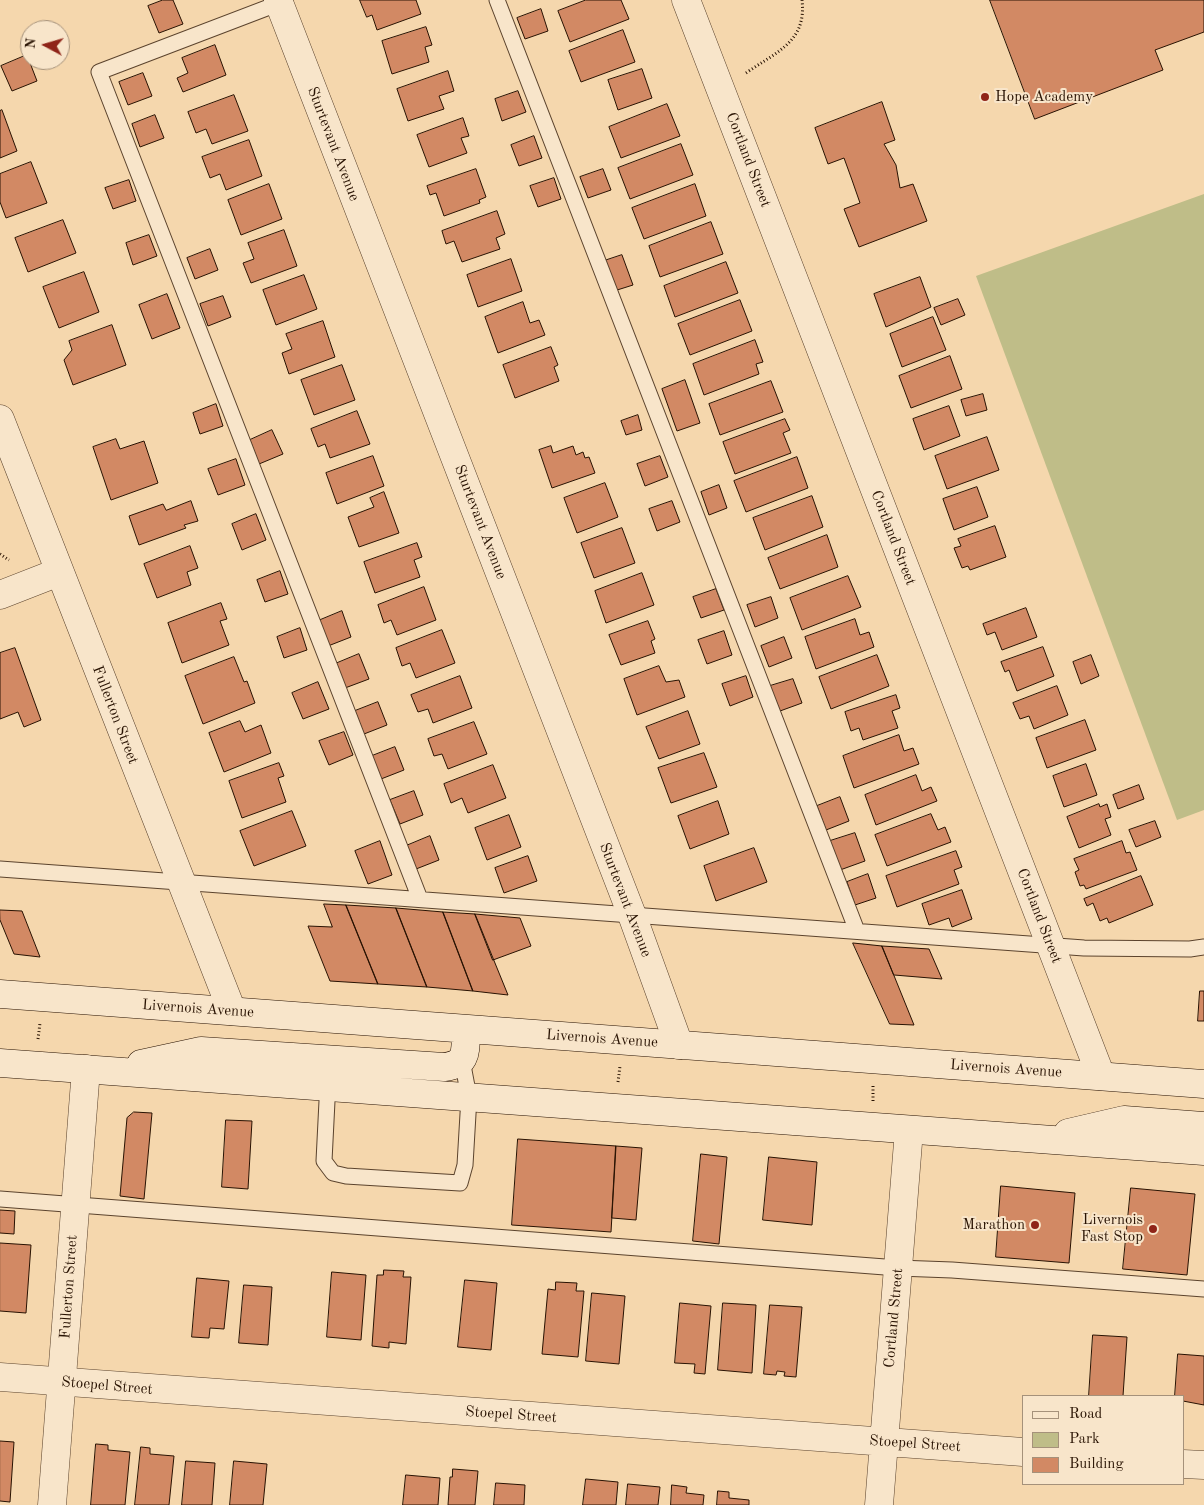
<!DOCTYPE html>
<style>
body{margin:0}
#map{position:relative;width:1204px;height:1505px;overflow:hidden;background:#f5d7ad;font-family:"Old Standard TT",serif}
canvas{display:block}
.legend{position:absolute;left:1022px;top:1395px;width:162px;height:90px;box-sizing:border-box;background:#f8e5ca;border:1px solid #a5917a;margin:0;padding:6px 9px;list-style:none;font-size:15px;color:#281202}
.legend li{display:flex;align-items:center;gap:10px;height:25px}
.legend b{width:25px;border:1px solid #a5917a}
.north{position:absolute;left:20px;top:20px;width:50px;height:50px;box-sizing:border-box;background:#f8e5ca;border:1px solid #a5917a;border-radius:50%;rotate:276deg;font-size:14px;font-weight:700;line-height:20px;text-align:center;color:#281202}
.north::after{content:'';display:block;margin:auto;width:18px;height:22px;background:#8f2418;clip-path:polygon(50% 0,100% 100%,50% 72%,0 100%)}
</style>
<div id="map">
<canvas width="1204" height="1505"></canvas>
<ul class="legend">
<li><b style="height:6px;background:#f8e5ca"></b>Road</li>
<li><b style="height:14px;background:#bfbd88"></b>Park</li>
<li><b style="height:14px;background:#d28964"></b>Building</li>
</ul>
<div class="north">N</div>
</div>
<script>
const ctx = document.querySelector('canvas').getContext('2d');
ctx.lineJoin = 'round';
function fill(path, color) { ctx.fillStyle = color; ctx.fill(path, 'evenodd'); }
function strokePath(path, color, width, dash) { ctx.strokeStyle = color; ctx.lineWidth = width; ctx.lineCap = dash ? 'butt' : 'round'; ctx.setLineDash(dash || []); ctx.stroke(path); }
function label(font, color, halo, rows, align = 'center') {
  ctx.font = font + ' "Old Standard TT",serif'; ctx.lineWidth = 4; ctx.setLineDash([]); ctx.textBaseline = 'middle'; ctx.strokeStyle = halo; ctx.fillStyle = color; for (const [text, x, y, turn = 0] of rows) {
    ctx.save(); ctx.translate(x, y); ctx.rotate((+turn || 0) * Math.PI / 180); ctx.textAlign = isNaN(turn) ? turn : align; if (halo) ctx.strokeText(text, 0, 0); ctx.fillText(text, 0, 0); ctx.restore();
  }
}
const green = new Path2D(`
 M1204,194V810L1177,820L976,276Z`);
const building = new Path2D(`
 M163,0H173L183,24L159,33L148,6Z
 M360,0H416L421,14L377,30L372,15L367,17Z
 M586,0H621L629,19L570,42L558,11Z
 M990,0H1204V32L1155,50L1163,70L1035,119Z
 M541,9L548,31L525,39L517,18Z
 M426,27L432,45L425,47L429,62L392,74L382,41Z
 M623,30L635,62L581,82L569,51Z
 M215,45L226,75L183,92L177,78L188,73L182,58Z
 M27,55L37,81L12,91L1,66Z
 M642,69L652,98L618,110L608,80Z
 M448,71L454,91L439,96L444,109L408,121L397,89Z
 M143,73L152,96L128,105L119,82Z
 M518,91L526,112L502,121L495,99Z
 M234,95L248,131L212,144L206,129L196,133L188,112Z
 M882,102L895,140L884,144L896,165L900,188L913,184L927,221L859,247L844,209L860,203L852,180L844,158L828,164L815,128Z
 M667,104L680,136L621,158L609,127Z
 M2,110L17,151L0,158V111Z
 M155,115L164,138L140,147L132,124Z
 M463,118L469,136L461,138L467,153L429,167L417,135Z
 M534,136L542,158L519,166L511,145Z
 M249,140L262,176L226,190L220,174L210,178L202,157Z
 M681,144L693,175L630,199L618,168Z
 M31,162L47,203L6,218L0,202V174Z
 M476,169L486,197L479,200L480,203L444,216L436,193L430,195L427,186Z
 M603,169L611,190L588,198L580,177Z
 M554,178L561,199L538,207L530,186Z
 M129,180L136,201L113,209L105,188Z
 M269,184L282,219L241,235L228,200Z
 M695,184L706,216L644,239L632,208Z
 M497,211L505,234L496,238L500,249L462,262L454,241L446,244L442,231Z
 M63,220L76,253L28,272L15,238Z
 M711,222L723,254L660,277L649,246Z
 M284,230L297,266L251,283L243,263L254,259L248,243Z
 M149,235L157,256L133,265L126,243Z
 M210,249L218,270L195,279L187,258Z
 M622,255L633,285L614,291L604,261Z
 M511,259L522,291L478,307L467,275Z
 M726,262L738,293L675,317L664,286Z
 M84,272L99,312L59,328L43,287Z
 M304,275L317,309L276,325L263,290Z
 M920,277L931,307L886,327L874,294Z
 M167,294L180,328L152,339L139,305Z
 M223,296L231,317L208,326L200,304Z
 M958,299L965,315L941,325L934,308Z
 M740,300L752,331L690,355L678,324Z
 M523,302L530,323L539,320L545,335L498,353L485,317Z
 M933,317L946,350L902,367L890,334Z
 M323,321L335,357L289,374L282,353L292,349L286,334Z
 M112,325L126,365L73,385L64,360L72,350L69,341Z
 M755,340L763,362L756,364L759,374L704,395L693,364Z
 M551,347L558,365L554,367L559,381L515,398L503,365Z
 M950,356L962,389L911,408L899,376Z
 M342,365L355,400L314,415L301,380Z
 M685,380L700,423L677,431L662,389Z
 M771,381L783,412L720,435L709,404Z
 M983,394L987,410L966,416L961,400Z
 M216,404L223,426L200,434L193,413Z
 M949,406L960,436L924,450L913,419Z
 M357,411L370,444L330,458L325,444L318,447L311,429Z
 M638,415L642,430L626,435L621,421Z
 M785,419L790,430L783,433L791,453L735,474L723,442Z
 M272,430L283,454L259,464L250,440Z
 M987,437L999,470L947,489L935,456Z
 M116,439L120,449L144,441L158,483L111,500L93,447Z
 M551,446L553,453L573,446L576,455L583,452L585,458L589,457L595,473L552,488L539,450Z
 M373,456L384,486L337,504L326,473Z
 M660,456L668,477L645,486L637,464Z
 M797,457L808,488L746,512L734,481Z
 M236,459L245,485L218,495L208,469Z
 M605,483L618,517L577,533L564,498Z
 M719,485L727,508L709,515L701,492Z
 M977,487L988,517L954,530L943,499Z
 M384,492L399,533L359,547L348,517L374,507L370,498Z
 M812,496L823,527L765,550L753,518Z
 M191,501L198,521L184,525L186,528L139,545L129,516L163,504L166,510Z
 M672,501L680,522L657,531L649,509Z
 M256,514L266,540L242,550L232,524Z
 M995,526L1006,557L970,570L968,566L962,568L954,548L961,546L958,539Z
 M622,528L635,563L594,578L581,543Z
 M827,535L838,567L780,589L768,558Z
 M417,543L422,557L414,560L420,577L375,593L364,562Z
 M190,546L198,568L187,572L191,585L157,598L144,564Z
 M280,571L288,594L265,602L257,580Z
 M642,573L654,605L606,623L595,591Z
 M848,576L861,607L802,630L790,598Z
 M424,587L436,620L397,635L391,620L384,623L378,605Z
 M716,589L724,610L701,618L693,597Z
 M771,597L778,618L755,627L747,605Z
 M221,603L227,619L220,621L229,645L182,663L168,623Z
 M1026,608L1037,637L1002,650L995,632L987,635L983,624Z
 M342,611L351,637L328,646L318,621Z
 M855,619L860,635L869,632L874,647L816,669L805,637Z
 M648,621L655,639L651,641L655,653L621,665L609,635Z
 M300,628L307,650L284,658L277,637Z
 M442,630L455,663L416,678L410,663L402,666L396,648Z
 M724,631L732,655L707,664L698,640Z
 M784,637L792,658L769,667L761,646Z
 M1043,647L1054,676L1017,691L1009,670L1005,672L1001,662Z
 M15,648L41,720L24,727L18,712L0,719V653Z
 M359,654L369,679L345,688L335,664Z
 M877,655L889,686L831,709L819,677Z
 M1091,655L1099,676L1081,684L1073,662Z
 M234,657L244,682L247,681L255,703L203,724L185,676Z
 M659,666L666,682L679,680L685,697L637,715L624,679Z
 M460,676L472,708L433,723L428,709L418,712L411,695Z
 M746,676L753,697L730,706L722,684Z
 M793,679L802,703L780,711L770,686Z
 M318,682L329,709L303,719L292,693Z
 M1057,686L1068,715L1034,729L1029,716L1020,719L1013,703Z
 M896,695L900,708L892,711L898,728L863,740L859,728L851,731L845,712Z
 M378,702L387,725L364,734L355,711Z
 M688,711L700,744L659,759L646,727Z
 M1085,720L1096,750L1047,768L1036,738Z
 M240,721L245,732L261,725L271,753L224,772L209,733Z
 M474,722L487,754L448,769L442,754L434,756L428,739Z
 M344,732L353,755L329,765L319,741Z
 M899,735L904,751L913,748L919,764L854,788L843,756Z
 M395,747L404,770L381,779L372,756Z
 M704,753L717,787L671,803L658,768Z
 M279,763L284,776L278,778L286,802L242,818L229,781Z
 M1086,764L1097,795L1064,807L1053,776Z
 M493,765L506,798L468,813L462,798L451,803L444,784Z
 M916,775L922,791L931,787L937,801L876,825L865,795Z
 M1139,785L1144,799L1118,809L1113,795Z
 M414,791L423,815L400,824L390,800Z
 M840,797L849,821L826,830L817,806Z
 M718,801L729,834L690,849L678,816Z
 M1099,804L1100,807L1107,804L1111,817L1105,819L1111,835L1079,848L1067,817Z
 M292,811L306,846L254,866L240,831Z
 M931,814L938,830L945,827L951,842L887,866L875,835Z
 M509,815L521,847L487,860L475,828Z
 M1155,821L1161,837L1136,847L1129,830Z
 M855,833L865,861L840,870L830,841Z
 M430,836L439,860L416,869L406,846Z
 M380,841L392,875L368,884L355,851Z
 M1122,841L1126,853L1130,852L1137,870L1086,889L1084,885L1080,886L1075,872L1079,870L1074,859Z
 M754,848L767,882L716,901L704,866Z
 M956,851L962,867L954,870L959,884L897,907L886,876Z
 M528,856L537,881L504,893L495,868Z
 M868,874L876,898L855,905L847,882Z
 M1141,876L1153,905L1109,923L1107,918L1100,921L1093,903L1087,906L1084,899Z
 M962,890L972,919L952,927L949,918L929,925L922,904Z
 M324,904L346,905L378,984L330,981L308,926L332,927Z
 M346,905L396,908L427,987L378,984Z
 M396,908L443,912L473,991L427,987Z
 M0,910L22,911L40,957L14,954L0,920Z
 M443,912L475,914L508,995L473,991Z
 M475,914L520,918L531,946L493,960Z
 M853,943L882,946L914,1025L890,1024Z
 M882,946L929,949L942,979L894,975Z
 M1200,991H1204V1021H1198Z
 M134,1112L152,1113L144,1199L120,1196L127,1118Z
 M226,1120L252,1121L248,1189L222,1187Z
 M518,1139L616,1146L611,1232L512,1225Z
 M616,1146L642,1148L636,1220L612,1218Z
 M701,1154L727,1157L719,1244L693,1241Z
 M769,1157L817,1162L812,1225L763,1220Z
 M1001,1186L1075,1193L1069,1263L996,1257Z
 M1131,1188L1195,1194L1187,1275L1123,1269Z
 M0,1210L15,1211L14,1234L0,1233Z
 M0,1243L31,1245L26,1313L0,1311Z
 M384,1270L404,1271L403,1277H411L406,1344L389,1342V1348L372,1346L377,1275H383Z
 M332,1272L366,1275L361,1340L327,1337Z
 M197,1278L229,1281L224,1329L210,1328L209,1338L192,1337Z
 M465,1280L497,1283L491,1350L458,1347Z
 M556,1282L577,1283L576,1291H584L578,1357L542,1354L548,1289L555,1290Z
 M244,1285L272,1287L268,1345L239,1343Z
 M592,1293L625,1296L619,1364L586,1361Z
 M680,1303L711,1306L705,1374L694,1373L695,1364L675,1363Z
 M723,1303L756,1305L752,1373L718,1370Z
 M770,1305L802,1307L796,1377L784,1376L785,1372L777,1371L776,1375L764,1374Z
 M1093,1335L1127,1337L1123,1396H1089Z
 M1178,1354L1204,1356V1405L1183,1401V1396H1175Z
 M0,1441L14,1442L10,1502L0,1501Z
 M96,1444L108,1445V1450L130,1452L125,1505H91Z
 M141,1447L150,1448V1454L174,1456L169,1505H135Z
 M186,1461L215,1463L212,1505H182Z
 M234,1461L267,1464L263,1505H230Z
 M453,1469L478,1471L475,1505H448L450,1477H452Z
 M406,1475L440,1478L438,1505H403Z
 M586,1479L618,1482L616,1505H583Z
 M496,1483L525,1485L524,1505H494Z
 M628,1484L660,1487L658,1505H626Z
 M672,1485L687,1487L686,1493L704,1495L703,1505H671Z
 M718,1491L729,1492V1498L749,1500V1505H717Z`);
const path = new Path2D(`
 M746,73C776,52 807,42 802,0
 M0,554L9,560
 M38,1039L40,1023
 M618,1082L620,1066
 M873,1101V1085`);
const service = new Path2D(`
 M497,0L857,931
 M285,1L99,72L420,899
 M0,869L1084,948L1190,949L1204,947
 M328,1081L324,1161L333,1173L346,1176L460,1183L465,1165L469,1097L462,1060
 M0,1199L898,1268L952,1270L1204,1289`);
const minor = new Path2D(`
 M278,0L632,915L679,1045
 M686,0L1101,1076
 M0,419L232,1011
 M0,595L59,572
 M0,1377L1023,1452
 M1183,1464L1204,1465
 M879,1505L909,1130`);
const tertiary = new Path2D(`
 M52,1505L86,1069`);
const secondary = new Path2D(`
 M0,994L1204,1084
 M0,1063L1204,1151
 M141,1064L201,1051L444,1067C469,1064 465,1050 466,1029
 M1068,1133L1124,1120L1204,1126`);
const markers = [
 [985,97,5,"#8f2418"],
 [1035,1225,5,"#8f2418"],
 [1153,1229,5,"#8f2418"]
];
const poiNames = [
 ["Hope Academy",995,97,"left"],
 ["Livernois",1143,1220],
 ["Fast Stop",1143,1237],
 ["Marathon",1025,1225]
];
const streetNames = [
 ["Sturtevant Avenue",333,144,69],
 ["Cortland Street",748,160,69],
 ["Sturtevant Avenue",480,522,69],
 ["Cortland Street",893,538,69],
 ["Fullerton Street",115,715,69],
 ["Sturtevant Avenue",625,900,69],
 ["Cortland Street",1039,916,69],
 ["Livernois Avenue",198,1009,4],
 ["Livernois Avenue",602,1039,4],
 ["Livernois Avenue",1006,1069,4],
 ["Fullerton Street",69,1287,-86],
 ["Cortland Street",894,1318,-85],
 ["Stoepel Street",107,1386,5],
 ["Stoepel Street",511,1415,4],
 ["Stoepel Street",915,1444,4]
];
fill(green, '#bfbd88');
fill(building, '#d28964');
strokePath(building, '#281202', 1);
strokePath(service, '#5b432d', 17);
strokePath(minor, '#5b432d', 29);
strokePath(tertiary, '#5b432d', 29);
strokePath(secondary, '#281202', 29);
strokePath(path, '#281202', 3, [1, 2.5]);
strokePath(service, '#f8e5ca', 15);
strokePath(minor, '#f8e5ca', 28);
strokePath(tertiary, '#f8e5ca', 28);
strokePath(secondary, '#f8e5ca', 28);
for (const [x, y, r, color] of markers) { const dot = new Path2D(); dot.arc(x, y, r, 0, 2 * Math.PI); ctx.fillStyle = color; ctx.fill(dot); strokePath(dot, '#f8e5ca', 2); }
label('15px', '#281202', '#f8e5ca', poiNames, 'right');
label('15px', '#281202', '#f8e5ca', streetNames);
</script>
